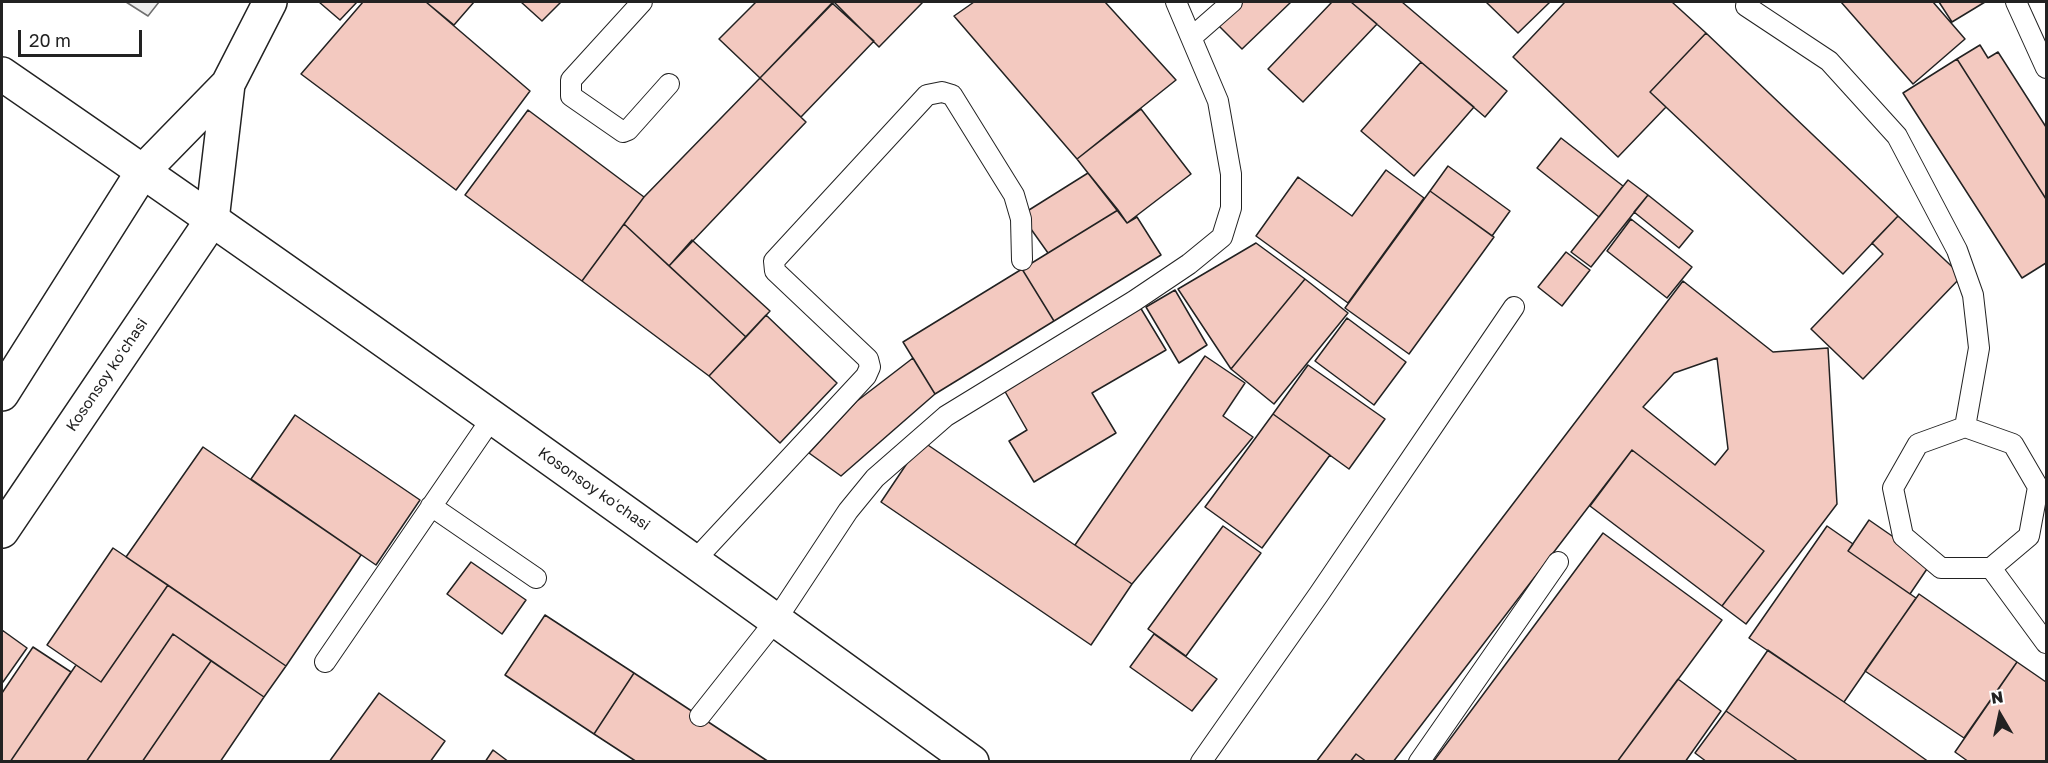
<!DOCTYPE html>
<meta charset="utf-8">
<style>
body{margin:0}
#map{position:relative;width:2048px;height:763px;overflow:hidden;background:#fff;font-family:"Golos Text",sans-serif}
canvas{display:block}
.frame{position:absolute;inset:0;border:3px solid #222;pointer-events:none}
.north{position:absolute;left:1970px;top:685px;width:60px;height:60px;-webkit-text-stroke:4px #fff;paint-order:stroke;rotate:351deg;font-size:16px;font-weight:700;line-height:24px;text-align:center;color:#222}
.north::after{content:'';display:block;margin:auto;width:21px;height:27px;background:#222;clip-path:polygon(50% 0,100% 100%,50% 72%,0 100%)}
.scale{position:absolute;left:18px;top:30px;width:124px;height:27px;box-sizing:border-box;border:3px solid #222;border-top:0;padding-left:8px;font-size:18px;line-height:21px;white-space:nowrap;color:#222;-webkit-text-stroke:4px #fff;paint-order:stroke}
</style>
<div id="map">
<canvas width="2048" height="763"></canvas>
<div class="frame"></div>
<div class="north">N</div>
<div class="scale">20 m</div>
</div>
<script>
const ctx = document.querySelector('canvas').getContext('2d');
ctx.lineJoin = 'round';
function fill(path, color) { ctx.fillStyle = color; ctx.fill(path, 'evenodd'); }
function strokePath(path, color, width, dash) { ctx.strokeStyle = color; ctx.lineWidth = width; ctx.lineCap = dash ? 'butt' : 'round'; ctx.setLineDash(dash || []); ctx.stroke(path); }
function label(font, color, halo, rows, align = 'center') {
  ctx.font = font + ' "Golos Text",sans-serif'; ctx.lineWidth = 4.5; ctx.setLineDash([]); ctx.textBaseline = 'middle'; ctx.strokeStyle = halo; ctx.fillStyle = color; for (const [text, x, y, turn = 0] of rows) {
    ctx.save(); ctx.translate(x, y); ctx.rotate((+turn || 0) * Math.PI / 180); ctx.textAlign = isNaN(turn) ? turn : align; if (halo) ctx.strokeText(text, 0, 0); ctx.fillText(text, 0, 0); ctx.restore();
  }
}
const green = new Path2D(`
 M126,2H159L148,16Z`);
const building = new Path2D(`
 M319,2H357L340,20Z
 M363,2H426L530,91L456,190L301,74Z
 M426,2H474L454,25Z
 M521,2H561L542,21Z
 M756,2H834L760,78L719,39Z
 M834,2H923L879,47Z
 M974,2H1105L1176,80L1077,159L954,16Z
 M1243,2H1291L1242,49L1218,25Z
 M1332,2H1351L1377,24L1303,102L1268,69Z
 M1351,2H1402L1507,91L1485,117Z
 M1486,2H1550L1518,33Z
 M1565,2H1672L1706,33L1650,92L1666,107L1618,157L1513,57Z
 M1841,2H1933L1965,39L1913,84Z
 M1939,2H1985L1952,22Z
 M832,3L874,41L801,117L760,78Z
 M1706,33L1898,216L1843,274L1650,92Z
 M1980,45L1988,58L1998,52L2046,127V199L1957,59Z
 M1957,59L2046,199V263L2022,278L1903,93Z
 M1421,62L1474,107L1414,176L1361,131Z
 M760,78L806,122L669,266L624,224L644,197Z
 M1141,109L1191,174L1127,223L1077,159Z
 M528,110L644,197L582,281L465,195Z
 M1561,138L1623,186L1599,217L1537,168Z
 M1448,166L1510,211L1492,236L1430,191Z
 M1386,170L1424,198L1348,303L1256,236L1298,177L1352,216Z
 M1088,173L1118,210L1048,253L1021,215Z
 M1628,180L1648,195L1591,267L1571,252Z
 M1430,191L1494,237L1409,354L1345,308Z
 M1648,195L1693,231L1679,248L1634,212Z
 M1118,210L1127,223L1137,217L1161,255L1054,321L1022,269Z
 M1898,216L1962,276L1863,379L1811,329L1883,254L1872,243Z
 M1631,219L1692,267L1667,298L1607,251Z
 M624,224L746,337L709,376L582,281Z
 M692,240L770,311L746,337L669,266Z
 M1256,243L1305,279L1231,369L1178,289Z
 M1566,252L1590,270L1562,306L1538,287Z
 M1022,269L1054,321L935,394L903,342Z
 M1305,279L1348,313L1274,404L1231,369Z
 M1683,281L1773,352L1828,348L1837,504L1746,624L1722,606L1764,551L1632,450L1393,762H1367L1356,754L1350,762H1316ZM1717,358L1728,449L1715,465L1643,407L1674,373Z
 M1175,290L1207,345L1179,363L1146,307Z
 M1140,307L1166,350L1092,393L1116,433L1034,482L1009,441L1027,430L1003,388Z
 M766,315L837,383L780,443L709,376Z
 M1347,318L1406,362L1374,405L1315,361Z
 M1205,356L1245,383L1223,416L1253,437L1132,584L1075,545Z
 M913,358L935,394L841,476L809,453L857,401Z
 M1308,365L1385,419L1349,469L1273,414Z
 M1273,414L1330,455L1262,548L1205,507Z
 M295,415L420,500L376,565L251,479Z
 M922,441L1132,584L1091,645L881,502Z
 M203,447L361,555L286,666L126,557Z
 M1632,450L1764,551L1722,606L1590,506Z
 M1869,520L1931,563L1910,594L1848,551Z
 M1223,526L1261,553L1186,656L1148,629Z
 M1827,526L1853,544L1848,551L1916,598L1844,702L1749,638Z
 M1603,533L1722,620L1617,762H1433Z
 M113,548L168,585L101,682L47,645Z
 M471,562L526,600L502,634L447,594Z
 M168,585L286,666L264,697L173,634L86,762H10L76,665L101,682Z
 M1919,594L2017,662L1964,738L1865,671Z
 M545,615L634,673L594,734L505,675Z
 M2,630L27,648L3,682L2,681Z
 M173,634L211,661L142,762H86Z
 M1154,634L1217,679L1192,711L1130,667Z
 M33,647L71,672L10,762H2V693Z
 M1768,650L1844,702L1929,762H1799L1726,711Z
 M211,661L264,697L220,762H142Z
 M2017,662L2046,682V762H1969L1955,752Z
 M634,673L769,762H637L594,734Z
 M1678,679L1721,711L1685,762H1617Z
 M379,693L445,741L430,762H329Z
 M1726,711L1799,762H1707L1695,753Z
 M493,750L509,762H485Z
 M1356,754L1367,762H1350Z`);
const service = new Path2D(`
 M642,2L571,80V96L623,132L628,130L669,84
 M2016,2L2046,68
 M1746,6L1829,61L1897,136L1957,250L1973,295L1979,348L1965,427
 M1192,37L1232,2
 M1965,427L2013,444L2038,487L2029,536L1991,568H1941L1903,536L1893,488L1918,444Z
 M431,506L536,578
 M695,560L866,376L870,367L868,359L775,271L774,261L927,95L942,92L952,95L1014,195L1021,219L1022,260
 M1991,568L2046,643
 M325,662L492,418
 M700,716L776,620L848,511L875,478L946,416L1134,301L1189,264L1222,237L1231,208V174L1218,101L1176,2
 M1201,762L1319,594L1514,307
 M1419,762L1558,562`);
const minor = new Path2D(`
 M143,171L228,84L270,2
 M212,220L228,84`);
const tertiary = new Path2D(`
 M2,394L143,171
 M2,531L212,220`);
const secondary = new Path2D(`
 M2,74C328,298 651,529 972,762`);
const streetNames = [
 ["Kosonsoy koʻchasi",107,375,-56],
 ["Kosonsoy koʻchasi",594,489,35]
];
fill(green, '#eee');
strokePath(green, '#6f6f6f', 1.5);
fill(building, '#f3c9c0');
strokePath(building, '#222', 1.5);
strokePath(service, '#222', 22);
strokePath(minor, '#222', 36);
strokePath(tertiary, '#222', 36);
strokePath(secondary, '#222', 36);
strokePath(service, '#fff', 20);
strokePath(minor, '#fff', 33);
strokePath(tertiary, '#fff', 33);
strokePath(secondary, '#fff', 33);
label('15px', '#222', '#fff', streetNames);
</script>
